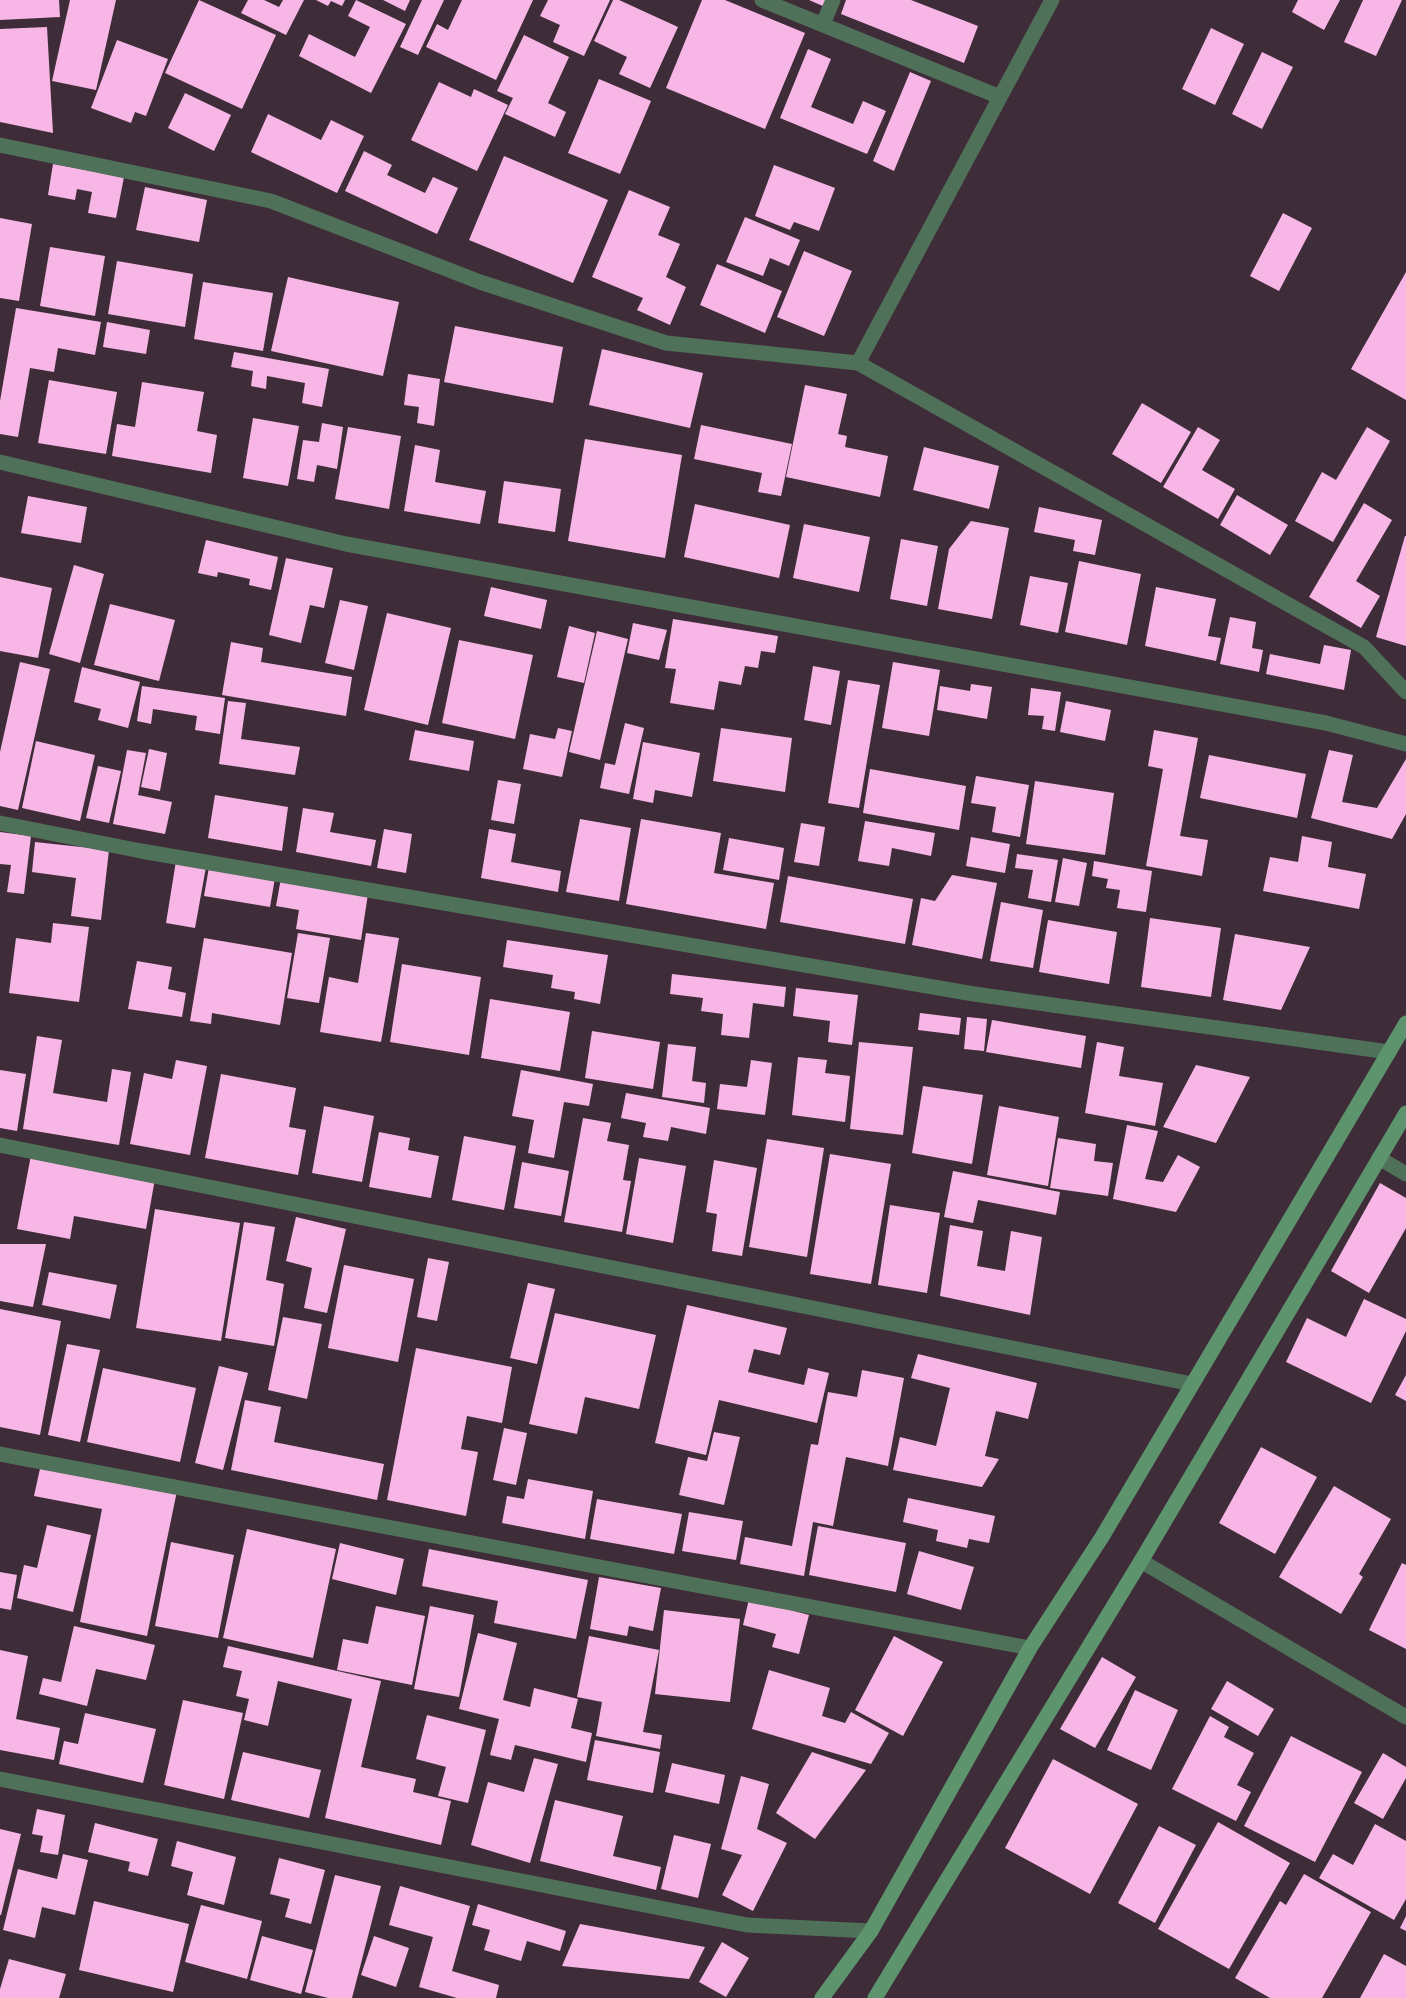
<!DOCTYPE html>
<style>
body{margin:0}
canvas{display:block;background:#3e2d39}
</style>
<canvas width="1406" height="1998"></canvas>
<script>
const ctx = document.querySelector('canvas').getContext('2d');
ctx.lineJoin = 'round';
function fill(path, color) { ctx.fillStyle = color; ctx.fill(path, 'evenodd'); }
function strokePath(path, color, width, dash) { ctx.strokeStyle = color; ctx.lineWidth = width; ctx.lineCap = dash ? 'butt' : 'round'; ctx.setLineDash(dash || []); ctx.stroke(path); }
const building = new Path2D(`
 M0,0H59L60,17L0,20Z
 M70,0H116L96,90L52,81Z
 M199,0L276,35L242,109L165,73Z
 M248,0H264L279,7L283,0H304L286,35L241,13Z
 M316,0H345L342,6L331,1L328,6Z
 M356,0L406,24L371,93L299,56L309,34L355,57L370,27L348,16Z
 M383,0H410L405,11Z
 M422,0H444L418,55L400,47Z
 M462,0H533L496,80L426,47L437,24L448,30Z
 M548,0H610L584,56L553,42L560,25L540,16Z
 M613,0H619L678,27L650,88L619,74L627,57L594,41Z
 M702,0H725L805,33L765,129L666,88Z
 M809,0H828L825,7Z
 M846,0H911L978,26L964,63L841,14Z
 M1298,0H1340L1324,30L1292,12Z
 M1363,0H1402L1376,56L1344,42Z
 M47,27L53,133L0,122V29Z
 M1211,28L1244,44L1215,105L1182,89Z
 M524,35L569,57L548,103L566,112L555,137L505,114L513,98L497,91Z
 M117,40L168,59L146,116L135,112L131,123L91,108Z
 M808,49L831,59L811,107L853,124L863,101L886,111L867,154L780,118Z
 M1262,52L1293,67L1262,129L1232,114Z
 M910,72L931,81L894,171L873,161Z
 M599,79L651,101L620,174L568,153Z
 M439,82L471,97L474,89L508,105L477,171L411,140Z
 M185,93L231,115L214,151L168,128Z
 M268,114L321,140L331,120L364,136L337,193L251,152Z
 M364,151L392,165L387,175L425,193L433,177L458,188L437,234L345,191Z
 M504,156L608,200L573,283L469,240Z
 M53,164L124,177L116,218L88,213L92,192L77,189L75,200L48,195Z
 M774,165L835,188L819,231L794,222L790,230L755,216Z
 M145,187L207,200L199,242L136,230Z
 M629,190L670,207L658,235L680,244L666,277L686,287L670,325L637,310L643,298L592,277Z
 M1283,213L1312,228L1279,291L1250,276Z
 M745,217L800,240L789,266L770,258L763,276L726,262Z
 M0,218L32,224L19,301L0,298Z
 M50,247L105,256L95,316L40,306Z
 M804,251L852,271L824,336L777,317Z
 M117,261L193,274L185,327L108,314Z
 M717,264L782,291L765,333L700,305Z
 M1406,272V400L1351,369Z
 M288,277L399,302L383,376L271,351Z
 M203,282L273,293L263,351L194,339Z
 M16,308L101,322L95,355L58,348L54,372L30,368L18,437L0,434V401Z
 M107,322L150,330L146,354L103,347Z
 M455,326L563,347L553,403L444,382Z
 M602,349L703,373L690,428L589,405Z
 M234,352L329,369L322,407L302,403L305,383L267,376L266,389L251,386L253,371L231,367Z
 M408,374L440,379L434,426L417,423L419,407L404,405Z
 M49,380L117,392L106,454L38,443Z
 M142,382L204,392L197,431L217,435L211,473L112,456L117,424L135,427Z
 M805,385L847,394L838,434L847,436L845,447L888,456L880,497L786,477Z
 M1142,403L1191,432L1161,483L1112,454Z
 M253,418L299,426L288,486L243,478Z
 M322,423L343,427L337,469L317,465L314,482L297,479L303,440L319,442Z
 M701,425L792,444L781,496L758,492L762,473L694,459Z
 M348,427L401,436L389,509L335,499Z
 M1198,427L1220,440L1202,470L1235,489L1218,519L1163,487Z
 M1367,427L1390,441L1333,542L1295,521L1322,472L1336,480Z
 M585,439L682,455L665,558L568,541Z
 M415,445L440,450L435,482L486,491L480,524L404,511Z
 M924,447L999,466L989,509L913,490Z
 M504,481L561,489L555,532L498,523Z
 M1237,495L1288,525L1270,555L1220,525Z
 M28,496L87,507L81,543L21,533Z
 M1364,503L1392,520L1356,581L1380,596L1361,628L1309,597Z
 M695,504L790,525L779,578L684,557Z
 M1039,507L1102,520L1095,555L1073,551L1075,540L1034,532Z
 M971,521L1009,528L992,619L938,609L949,549Z
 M804,524L870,537L859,592L793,578Z
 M1405,536H1406V646L1376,637Z
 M901,539L938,546L927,606L890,599Z
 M206,540L278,557L271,590L249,585L250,579L218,572L217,577L198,573Z
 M286,558L333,568L324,608L310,605L301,643L269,635Z
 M1079,561L1141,574L1127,645L1065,632Z
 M74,565L104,574L80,663L49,654Z
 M1030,576L1068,583L1058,633L1020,625Z
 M0,577L52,588L38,658L0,651Z
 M491,587L547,600L541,629L484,616Z
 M1156,587L1216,599L1208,636L1221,638L1216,661L1145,646Z
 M340,600L368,606L354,670L325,663Z
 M110,604L175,620L159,681L94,665Z
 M387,613L451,628L428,725L364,710Z
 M1230,617L1256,622L1252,648L1263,650L1259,672L1220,664Z
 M673,619L778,636L775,653L761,651L758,668L745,666L741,685L719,681L714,710L670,703L676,669L665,668Z
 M633,623L667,630L659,660L627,653Z
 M569,626L595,633L584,683L557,677Z
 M597,631L628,639L600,760L569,752Z
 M459,640L533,655L515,739L442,723Z
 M231,642L263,648L261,662L352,677L346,716L222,695Z
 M1324,645L1351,650L1344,690L1266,674L1270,654L1320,664Z
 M20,662L50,669L18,810L0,806V752Z
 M893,662L940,670L929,736L882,728Z
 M813,666L840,671L831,725L804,720Z
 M82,667L140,682L128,728L98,720L101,709L74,702Z
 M848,680L880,685L859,808L828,803Z
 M971,684L992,687L987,719L937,710L940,686L970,691Z
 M142,686L225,698L220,734L195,730L197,716L153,709L151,724L137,721Z
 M1031,688L1061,692L1055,731L1042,729L1044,716L1028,715Z
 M228,701L246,703L241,739L300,747L295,775L219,764Z
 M1066,701L1111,710L1105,741L1060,732Z
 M625,723L644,728L629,794L600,788L605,763L615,765Z
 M558,728L572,731L562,777L523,769L530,734L555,739Z
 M721,728L792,738L785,792L713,781Z
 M415,730L474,741L469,771L409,760Z
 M1154,730L1198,738L1180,836L1208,840L1202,876L1146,866L1163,769L1148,766Z
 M36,741L95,755L80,821L22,808Z
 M643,742L700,753L692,797L655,790L653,803L633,799Z
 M149,749L167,753L160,791L141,787Z
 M127,750L146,753L138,795L172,802L165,834L113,824Z
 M1329,750L1353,755L1342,802L1377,808L1406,759V814L1392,839L1311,818Z
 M1209,755L1306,774L1297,818L1200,798Z
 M98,766L121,771L109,823L86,818Z
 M870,769L966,786L959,830L863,813Z
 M976,776L1029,785L1020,837L992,832L996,807L971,803Z
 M498,780L521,784L514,824L491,820Z
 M1035,781L1114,793L1105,855L1026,844Z
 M215,795L288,807L282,851L208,838Z
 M303,808L334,813L330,832L376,840L371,866L296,852Z
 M580,819L631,828L619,901L566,892Z
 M641,819L721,833L714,873L774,883L766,929L626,904Z
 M865,821L935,833L931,856L892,848L889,866L858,861Z
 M801,823L825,827L819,866L794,862Z
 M384,829L412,834L406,873L377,868Z
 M489,829L516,834L511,862L561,871L558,892L481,878Z
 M0,832L31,836L24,894L7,892L11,865L0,864Z
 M1302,836L1332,842L1328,867L1366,874L1359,909L1263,891L1270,857L1298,862Z
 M971,837L1010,844L1005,873L966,866Z
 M729,838L784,848L779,880L723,870Z
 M35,842L109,850L101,920L71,916L76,878L32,872Z
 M1017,854L1058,860L1051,902L1028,898L1033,870L1015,868Z
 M1063,858L1087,863L1079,906L1055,902Z
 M176,861L206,867L195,928L166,923Z
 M1094,861L1152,871L1146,912L1117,908L1120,890L1106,888L1108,879L1092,876Z
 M209,867L275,878L270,907L204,896Z
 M952,875L997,883L982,959L912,945L921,898L935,901Z
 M788,876L913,899L905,944L780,922Z
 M281,878L368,894L361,940L296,929L299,910L276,906Z
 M1001,902L1043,910L1033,968L990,961Z
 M1150,918L1221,928L1211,997L1141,987Z
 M1048,920L1117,932L1109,984L1039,972Z
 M53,923L89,927L79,1002L9,993L16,938L51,943Z
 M298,933L330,938L319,1003L287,998Z
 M366,933L399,938L381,1042L320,1032L329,977L358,983Z
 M1235,934L1310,947L1281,1010L1223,1000Z
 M204,938L292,953L280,1025L212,1013L211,1024L190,1021Z
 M507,940L608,955L600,1004L574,999L575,992L551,988L553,975L503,967Z
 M137,961L172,967L168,989L186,993L182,1017L128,1009Z
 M402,964L481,977L469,1055L390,1042Z
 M672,974L786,987L784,1007L753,1003L749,1038L721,1035L723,1014L701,1011L703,998L670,994Z
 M796,988L858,995L852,1045L828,1042L830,1021L793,1016Z
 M490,999L570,1012L560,1071L481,1058Z
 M920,1013L961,1018L959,1035L918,1030Z
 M967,1017L987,1019L984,1051L964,1049Z
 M992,1020L1086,1036L1081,1068L986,1052Z
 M592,1031L660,1042L653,1089L585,1078Z
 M37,1036L62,1040L53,1093L107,1102L112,1069L131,1072L119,1145L23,1129Z
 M859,1042L913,1047L903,1135L850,1129Z
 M1097,1042L1124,1047L1119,1076L1163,1083L1155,1126L1085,1113Z
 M668,1044L696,1047L692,1081L706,1083L704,1103L662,1097Z
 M798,1057L827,1060L825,1073L850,1076L845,1122L792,1115Z
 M176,1060L207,1066L190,1155L130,1144L144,1073L172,1079Z
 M751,1060L772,1063L765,1115L717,1109L720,1084L747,1087Z
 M1196,1065L1250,1077L1216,1143L1163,1127Z
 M0,1070L26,1074L17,1131L0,1128Z
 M521,1070L593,1084L589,1106L564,1102L554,1158L528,1153L534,1120L512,1116Z
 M221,1074L296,1088L289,1127L306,1130L298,1175L205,1158Z
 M923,1086L983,1095L972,1164L912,1153Z
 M626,1093L710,1108L706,1134L671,1127L668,1141L643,1137L646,1123L621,1118Z
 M324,1106L374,1116L362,1182L312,1173Z
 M999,1106L1059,1117L1048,1186L987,1175Z
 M583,1118L611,1123L607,1141L629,1145L623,1180L631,1181L622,1232L564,1222Z
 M1127,1125L1158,1131L1145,1179L1163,1182L1178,1155L1200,1167L1176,1212L1113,1199Z
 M379,1132L410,1138L408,1150L439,1156L431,1198L369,1187Z
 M464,1136L516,1146L504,1210L452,1200Z
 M1058,1138L1096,1144L1094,1161L1113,1163L1108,1196L1050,1188Z
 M767,1139L824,1148L807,1257L749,1247Z
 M830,1154L891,1164L871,1284L810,1274Z
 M31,1155L155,1179L146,1229L74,1216L70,1239L17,1229Z
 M639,1158L686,1166L673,1243L626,1234Z
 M714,1160L757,1168L742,1256L712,1251L717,1214L706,1212Z
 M522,1162L569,1171L561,1216L514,1208Z
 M953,1171L1060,1192L1056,1215L978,1200L973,1223L944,1217Z
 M1380,1183L1406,1198V1228L1369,1293L1331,1271Z
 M890,1205L940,1213L927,1293L878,1285Z
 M155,1209L240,1223L221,1341L136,1328Z
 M296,1217L346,1229L327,1313L304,1308L312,1268L286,1261Z
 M244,1222L275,1227L266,1280L284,1284L274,1346L225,1338Z
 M950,1225L983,1231L977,1266L1005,1271L1011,1231L1042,1237L1030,1315L940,1296Z
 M0,1244H46L33,1307L0,1301Z
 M428,1258L449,1262L437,1321L417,1317Z
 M344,1265L414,1279L398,1362L328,1348Z
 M49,1272L117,1285L110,1319L42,1305Z
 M528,1283L555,1289L537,1364L510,1358Z
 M1364,1299L1406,1319V1331L1371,1403L1286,1362L1307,1318L1346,1337Z
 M687,1305L787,1328L780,1355L754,1349L748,1372L804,1385L808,1368L829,1373L817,1423L719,1400L706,1455L655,1443Z
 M0,1309L61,1321L40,1435L0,1427Z
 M555,1313L656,1335L639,1409L585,1397L577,1434L529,1424Z
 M283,1317L322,1324L307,1399L268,1390Z
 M67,1344L100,1350L80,1442L48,1435Z
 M416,1348L512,1367L502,1423L467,1416L461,1449L478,1452L466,1516L387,1500Z
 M918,1354L1037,1383L1028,1419L996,1411L985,1456L999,1459L982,1487L893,1470L900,1437L936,1446L950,1388L911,1378Z
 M219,1366L248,1373L223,1470L195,1463Z
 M103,1368L196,1388L180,1462L87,1442Z
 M862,1370L904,1378L888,1466L846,1457L833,1526L813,1522L804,1576L740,1564L745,1537L792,1546L811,1444L818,1445L828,1392L857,1397Z
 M1406,1375V1401L1395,1395Z
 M245,1400L281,1407L274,1442L384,1464L377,1500L231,1470Z
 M504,1428L527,1433L516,1485L493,1480Z
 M714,1432L740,1437L724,1505L679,1495L688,1457L707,1461Z
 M1261,1447L1317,1477L1275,1554L1219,1523Z
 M41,1464L177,1491L147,1636L80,1622L102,1509L34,1496Z
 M528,1479L593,1491L585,1539L502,1523L507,1496L524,1499Z
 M1334,1486L1391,1519L1359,1574L1363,1577L1341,1614L1279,1577Z
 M908,1498L995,1516L989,1543L969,1539L967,1548L936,1541L938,1530L903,1522Z
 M597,1499L682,1514L674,1554L590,1539Z
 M689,1512L743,1521L736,1560L682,1551Z
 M47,1525L91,1535L73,1612L17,1598L24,1565L37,1568Z
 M818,1526L906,1543L896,1592L809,1575Z
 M247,1529L336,1549L313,1658L223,1638Z
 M171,1542L234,1555L218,1638L155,1626Z
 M340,1543L404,1559L396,1595L332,1579Z
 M429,1549L588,1580L576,1639L494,1623L498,1601L422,1586Z
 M919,1551L974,1567L961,1610L907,1594Z
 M1402,1563L1406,1565V1649L1369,1630Z
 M0,1572L17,1575L11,1610L0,1608Z
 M599,1577L661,1588L653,1631L629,1626L627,1636L590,1629Z
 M749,1599L809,1615L799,1654L772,1647L776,1634L743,1625Z
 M376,1606L425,1616L412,1685L337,1670L343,1639L368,1644Z
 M430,1606L474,1615L459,1697L414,1689Z
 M664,1610L740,1619L730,1702L655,1694Z
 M74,1626L155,1645L146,1680L96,1669L87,1706L39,1694L43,1678L61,1682Z
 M478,1633L517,1643L503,1700L530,1707L534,1688L578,1699L571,1728L592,1733L586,1762L515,1745L511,1760L490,1755L499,1719L459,1709Z
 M589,1636L659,1650L643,1732L662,1735L660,1749L596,1736L602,1702L577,1697Z
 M894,1636L943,1662L903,1736L855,1710Z
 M228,1646L381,1681L361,1767L416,1779L413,1792L451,1801L441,1845L325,1818L352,1699L278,1681L268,1726L244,1720L249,1699L236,1696L242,1671L223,1667Z
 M0,1650L28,1656L16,1719L60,1728L54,1760L0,1750Z
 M1102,1657L1136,1677L1095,1748L1060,1729Z
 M769,1670L830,1688L822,1716L845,1723L851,1712L889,1733L871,1764L752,1729Z
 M1227,1681L1274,1709L1258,1736L1211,1709Z
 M1135,1690L1178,1710L1151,1770L1107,1750Z
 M183,1700L243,1713L224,1799L164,1785Z
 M85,1713L156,1729L143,1783L59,1764L64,1741L78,1744Z
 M427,1715L486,1730L468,1803L438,1796L446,1767L416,1759Z
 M1210,1716L1229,1727L1224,1737L1254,1753L1237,1785L1251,1792L1236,1821L1172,1789Z
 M1291,1736L1362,1772L1315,1862L1244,1826Z
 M595,1740L660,1752L653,1793L587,1780Z
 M243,1752L321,1770L309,1818L231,1800Z
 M812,1752L866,1770L815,1839L776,1813Z
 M1383,1753L1406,1767V1778L1383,1819L1354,1803Z
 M534,1758L558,1764L530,1863L471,1845L488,1782L524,1792Z
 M1053,1759L1138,1804L1090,1894L1005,1848Z
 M672,1763L725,1775L719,1804L665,1792Z
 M741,1776L769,1784L757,1829L787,1843L753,1911L722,1895L742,1855L721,1849Z
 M555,1800L623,1816L613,1856L661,1867L656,1890L540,1861Z
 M37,1809L65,1815L58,1855L40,1852L43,1836L32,1834Z
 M1218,1822L1290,1863L1229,1969L1158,1929Z
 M95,1823L158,1839L148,1876L128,1871L130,1862L88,1852Z
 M1375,1824L1406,1841V1899L1394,1920L1319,1878L1333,1854L1353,1865Z
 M1159,1826L1196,1845L1155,1923L1118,1903Z
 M0,1829L21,1834L1,1915H0Z
 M674,1835L711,1844L698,1898L661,1889Z
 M177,1841L236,1857L224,1905L187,1895L193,1872L171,1866Z
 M63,1854L88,1860L75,1915L42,1907L35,1938L3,1930L18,1869L57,1879Z
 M279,1858L325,1870L311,1924L285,1917L290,1899L270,1894Z
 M1304,1874L1371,1912L1322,1998H1270L1235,1978L1280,1901L1286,1905Z
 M335,1875L381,1886L352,1998H328L305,1992Z
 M400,1886L470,1906L452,1971L499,1985L496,1998H457L419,1987L433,1937L389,1925Z
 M94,1901L189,1924L173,1992L79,1970Z
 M478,1904L566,1931L560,1951L527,1941L521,1961L484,1950L490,1930L472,1925Z
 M201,1905L262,1921L247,1979L185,1962Z
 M1406,1916V1931L1400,1928Z
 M580,1924L705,1947L689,1979L562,1966Z
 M262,1936L313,1950L301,1994L250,1980Z
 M374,1936L409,1948L396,1987L361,1975Z
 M722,1942L749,1958L726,1997L699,1982Z
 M1384,1954L1406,1966V1998H1360Z
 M9,1959L66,1974L59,1998H0V1989Z`);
const street = new Path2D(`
 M762,0L1000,97
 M823,24L833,0
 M0,145L271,201L480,282L666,343L858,363L1364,647L1406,692
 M858,363L1052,0
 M0,462L346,544L1326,723L1406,744
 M0,823L141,851L974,994L1389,1052
 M0,1145L1192,1384
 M1379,1158L1406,1174
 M0,1454L1030,1648
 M1141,1561L1406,1717
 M0,1779L747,1925L871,1931`);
const secondary = new Path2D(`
 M822,1998L871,1931L1030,1648L1102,1537L1406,1023
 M875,1998L1141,1561L1406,1113`);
fill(building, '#f7b6e5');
strokePath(street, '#507159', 15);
strokePath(secondary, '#5d936d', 15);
</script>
